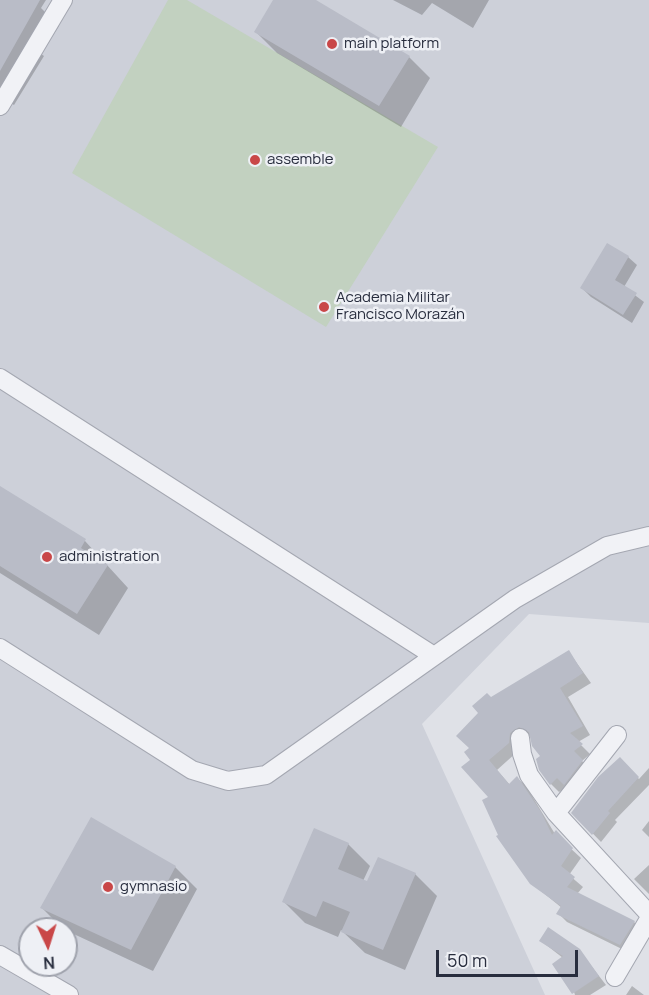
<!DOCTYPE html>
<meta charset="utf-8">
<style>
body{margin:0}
#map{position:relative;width:649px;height:995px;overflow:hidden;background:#dfe1e7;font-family:Manrope,sans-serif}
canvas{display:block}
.north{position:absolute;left:18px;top:917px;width:60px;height:60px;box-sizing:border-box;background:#eef0f5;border:2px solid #9fa2ac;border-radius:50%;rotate:176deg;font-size:16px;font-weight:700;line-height:24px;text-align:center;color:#282d3e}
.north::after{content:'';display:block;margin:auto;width:21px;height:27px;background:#c94748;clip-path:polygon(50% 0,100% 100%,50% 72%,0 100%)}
.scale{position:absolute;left:436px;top:950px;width:142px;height:27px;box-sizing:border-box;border:3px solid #282d3e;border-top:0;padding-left:8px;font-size:18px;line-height:21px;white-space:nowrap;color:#282d3e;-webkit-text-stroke:4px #eef0f5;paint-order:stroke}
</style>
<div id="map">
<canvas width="649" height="995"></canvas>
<div class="north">N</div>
<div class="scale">50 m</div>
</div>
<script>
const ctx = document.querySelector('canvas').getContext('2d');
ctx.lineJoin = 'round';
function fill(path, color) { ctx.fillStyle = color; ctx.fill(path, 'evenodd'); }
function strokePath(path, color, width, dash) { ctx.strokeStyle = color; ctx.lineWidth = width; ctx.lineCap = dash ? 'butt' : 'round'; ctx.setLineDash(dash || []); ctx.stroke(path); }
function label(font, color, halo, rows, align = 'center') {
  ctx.font = font + ' Manrope,sans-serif'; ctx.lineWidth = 5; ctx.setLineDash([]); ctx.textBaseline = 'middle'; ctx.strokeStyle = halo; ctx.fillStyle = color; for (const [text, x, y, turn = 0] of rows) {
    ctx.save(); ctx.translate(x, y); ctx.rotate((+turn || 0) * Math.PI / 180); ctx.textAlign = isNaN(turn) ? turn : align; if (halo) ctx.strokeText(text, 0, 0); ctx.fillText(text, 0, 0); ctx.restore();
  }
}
const built = new Path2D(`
 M0,0H649V623L529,614L422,724L545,995H0ZM30,929H66V965H30Z`);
const green = new Path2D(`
 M168,0H187L438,147L326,327L72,173Z`);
const shadow = new Path2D(`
 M0,0H46L41,8L59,26L41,54L44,56L14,105L0,96Z
 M275,0H313L409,57L430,78L401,127L277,53L256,32Z
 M393,0H489L473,28L432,3L422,15Z
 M628,257L637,265L624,287L644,302L632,323L591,297L582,288Z
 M0,487L85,541L128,588L99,635L0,573Z
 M569,652L591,683L568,697L590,735L578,742L590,754L582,761L591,770L559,792L551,784L542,756L529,735L518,742L517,752L497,770L510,785L517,778L526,786L555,834L581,858L569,875L583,887L577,894L634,922L643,931L630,953L567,922L558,913L562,908L531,883L500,836L490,798L472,760L471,748L491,699Z
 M620,760L639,779L649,768V785L615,820L617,822L601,842L573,813Z
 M91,819L175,867L197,889L153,971L63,929L42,908Z
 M649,821V837L642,830Z
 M348,844L370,866L363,881L368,883L415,874L437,896L405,970L365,953L341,930L338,937L305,923L284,902Z
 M649,865V894L634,879Z
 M541,941L579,950L606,985L590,995H575L563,958Z
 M632,986L644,995H626Z`);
const building = new Path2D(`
 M0,0H40L0,71Z
 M273,0H316L410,56L379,106L254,32Z
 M607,243L629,256L615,280L637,293L623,315L580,288Z
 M0,486L86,539L81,548L108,565L77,614L0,566Z
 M569,650L583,673L560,688L583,726L570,733L583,744L574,751L583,760L564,785L557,778L550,785L539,770L536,759L540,756L532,746L529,732L519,727L510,733L509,743L489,760L509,784L517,776L541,812L552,835L556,830L573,848L561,866L575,877L567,887L635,921L620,945L556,914L561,906L530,884L496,836L498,835L482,800L488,797L461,767L470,760L464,752L469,748L456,736L478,713L472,706L487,693L491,697Z
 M620,757L639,777L608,811L610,813L592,835L571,813L598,777Z
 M91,817L176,866L131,950L40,908Z
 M314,828L349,843L338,869L367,881L378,857L416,873L383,950L341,932L350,912L323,901L316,917L282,902Z
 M548,927L580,949L599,976L572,994L552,964L563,956L539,941Z`);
const minor = new Path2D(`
 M0,106L63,0
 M0,378L434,656
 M0,648L192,770L228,781L266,775L515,599L607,546L649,536
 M520,738L522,754L529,775L556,813L649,914
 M556,813L617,735
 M0,955L69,995
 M615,977L649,919`);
const markers = [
 [332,44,6,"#c94748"],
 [255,160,6,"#c94748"],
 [324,307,6,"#c94748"],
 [47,557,6,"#c94748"],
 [108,887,6,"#c94748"]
];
const poiNames = [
 ["main platform",344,44],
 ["assemble",267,160],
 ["Academia Militar",336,298],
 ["Francisco Morazán",336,315],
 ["administration",59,557],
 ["gymnasio",120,887]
];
fill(built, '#cdd0d9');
fill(green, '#c2d1c0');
fill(shadow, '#0003');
fill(building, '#b9bcc7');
strokePath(minor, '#a4a7b1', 20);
strokePath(minor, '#f1f2f6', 18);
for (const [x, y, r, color] of markers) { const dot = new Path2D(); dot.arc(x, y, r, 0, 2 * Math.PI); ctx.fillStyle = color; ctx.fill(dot); strokePath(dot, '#eef0f5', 2); }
label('15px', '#282d3e', '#eef0f5', poiNames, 'left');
</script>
